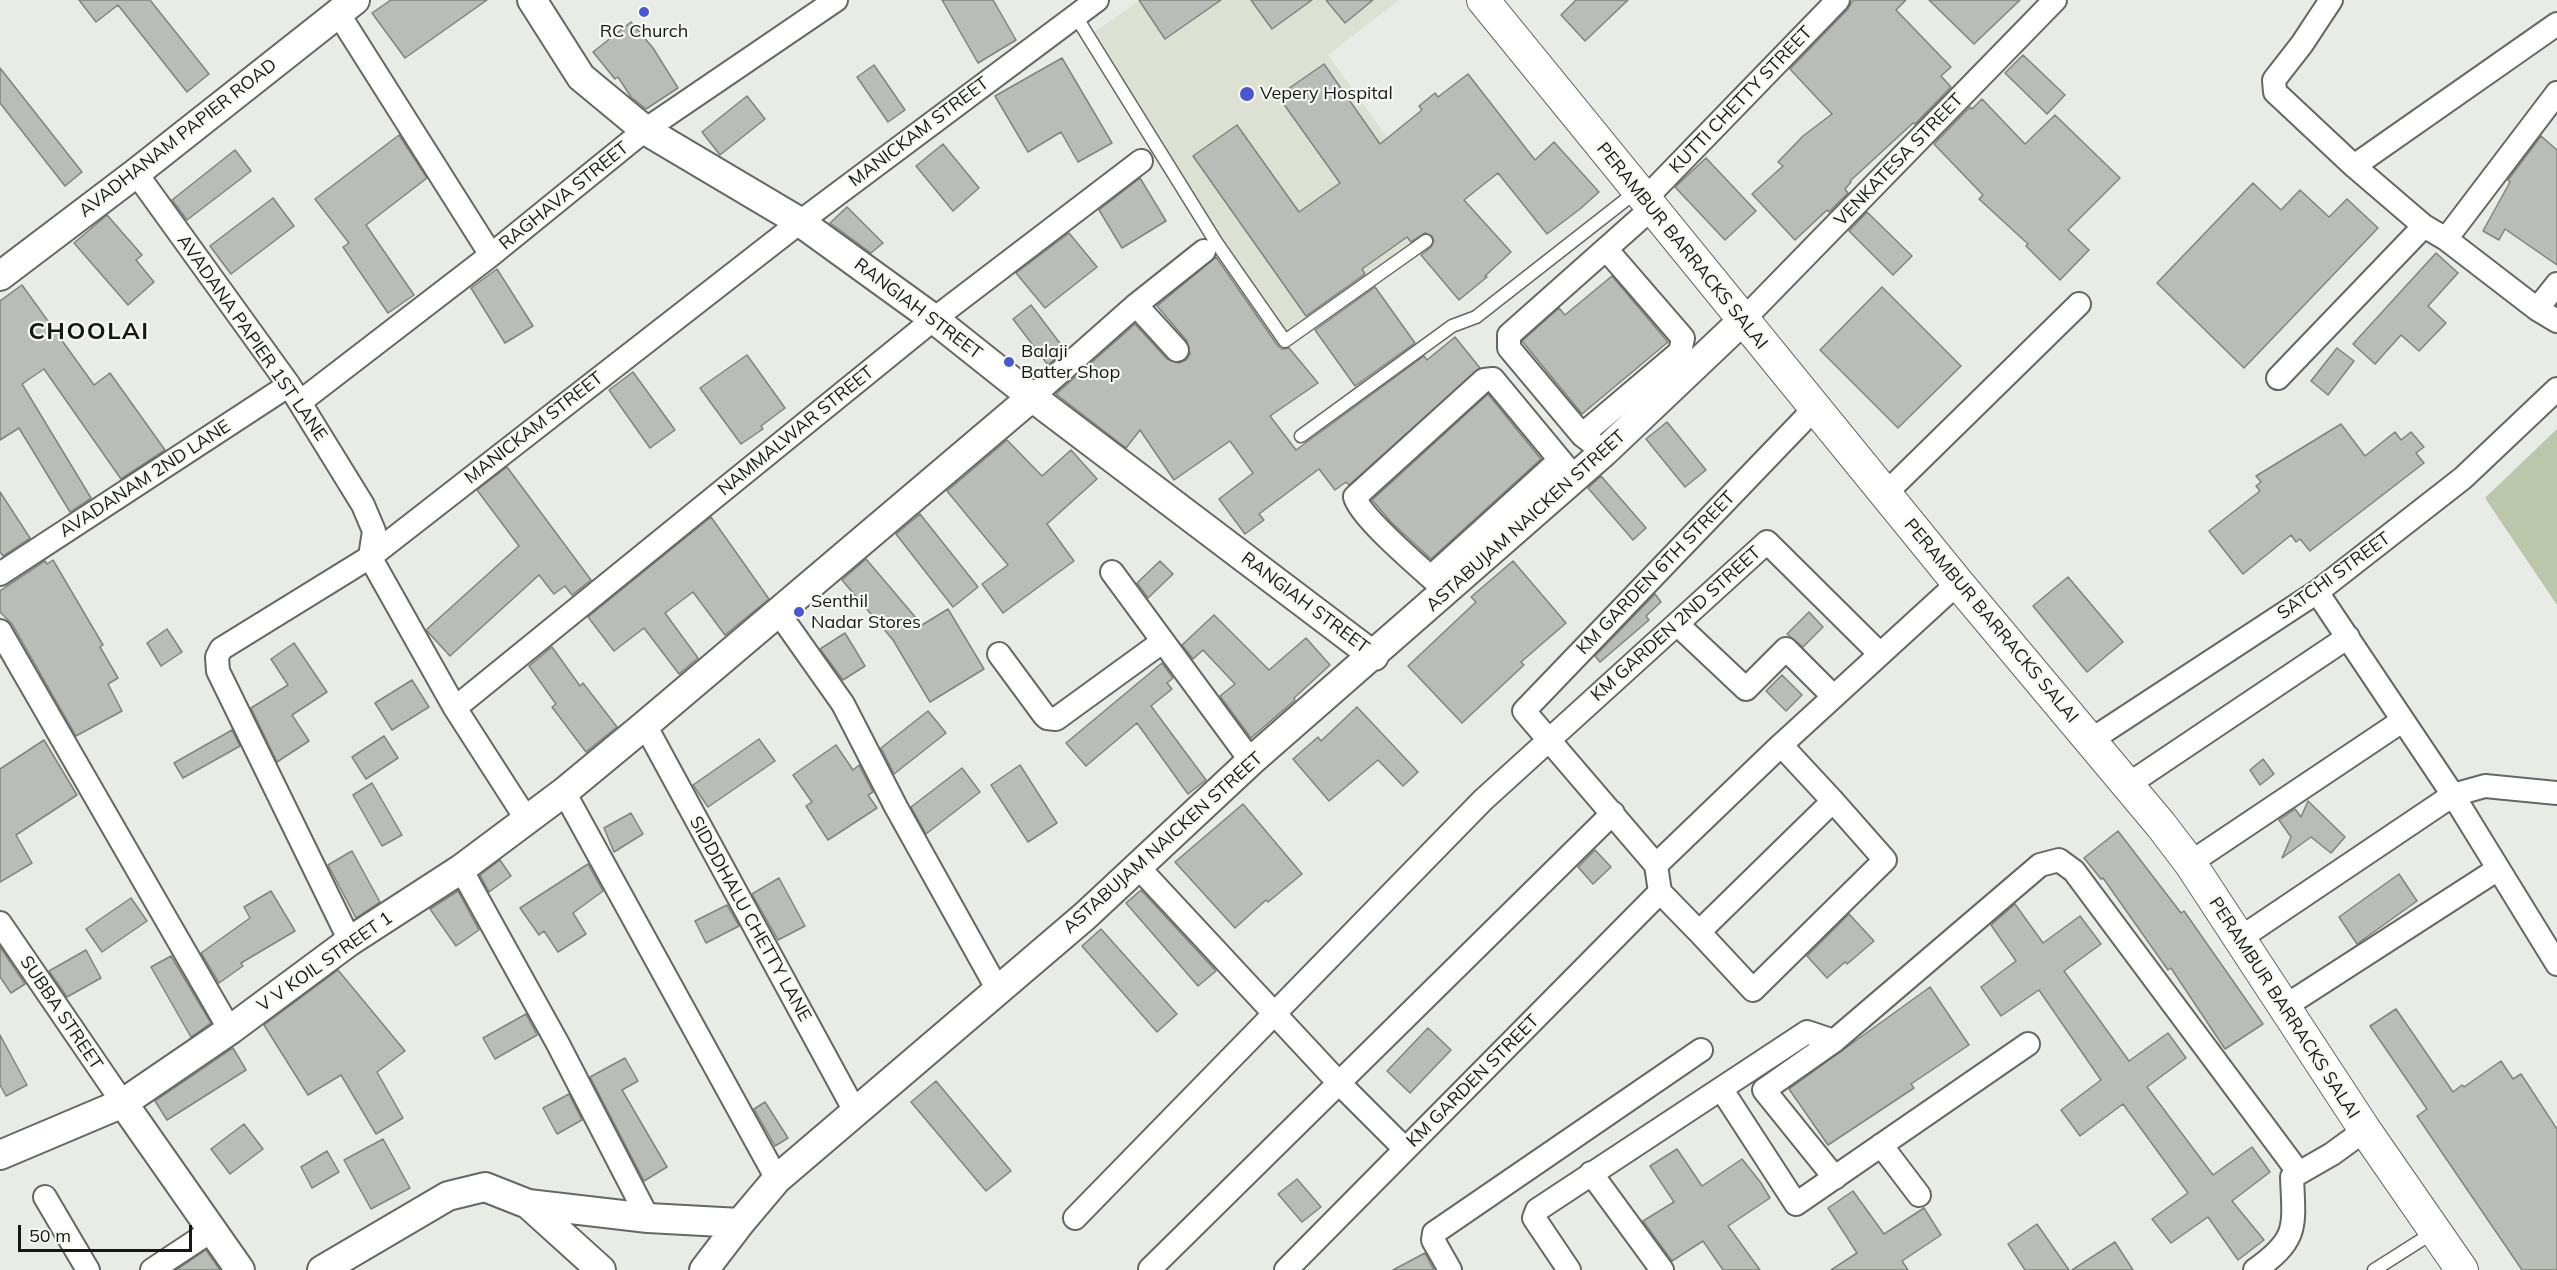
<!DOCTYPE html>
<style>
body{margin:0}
#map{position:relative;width:2557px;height:1270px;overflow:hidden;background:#e9ebe6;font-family:Mulish,sans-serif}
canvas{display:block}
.scale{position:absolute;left:18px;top:1225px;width:174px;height:27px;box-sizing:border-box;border:3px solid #171816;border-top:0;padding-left:8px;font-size:18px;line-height:21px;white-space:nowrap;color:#171816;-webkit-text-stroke:4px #f6f9f3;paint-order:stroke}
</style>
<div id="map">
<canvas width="2557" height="1270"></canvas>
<div class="scale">50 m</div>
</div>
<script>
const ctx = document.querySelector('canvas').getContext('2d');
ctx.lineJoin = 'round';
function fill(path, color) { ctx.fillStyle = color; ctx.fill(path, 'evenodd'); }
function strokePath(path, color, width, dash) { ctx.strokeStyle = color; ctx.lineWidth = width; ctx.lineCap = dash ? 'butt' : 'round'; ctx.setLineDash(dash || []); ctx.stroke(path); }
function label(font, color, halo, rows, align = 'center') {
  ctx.font = font + ' Mulish,sans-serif'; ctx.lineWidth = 4.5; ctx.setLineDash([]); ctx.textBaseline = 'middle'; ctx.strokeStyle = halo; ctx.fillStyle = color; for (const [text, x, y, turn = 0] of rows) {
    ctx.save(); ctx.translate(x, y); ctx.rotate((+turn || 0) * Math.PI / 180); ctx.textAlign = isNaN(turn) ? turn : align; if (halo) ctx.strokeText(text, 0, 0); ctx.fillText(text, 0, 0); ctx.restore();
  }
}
const built = new Path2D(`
 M1140,0H1399L1328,55L1449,224L1281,336L1090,35Z`);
const green = new Path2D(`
 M2557,429V605L2485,498Z`);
const building = new Path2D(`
 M79,0H150L209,74L187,92L118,5L96,22Z
 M391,0H487L405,58L372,13Z
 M942,0H993L1016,40L978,63Z
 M1139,0H1221L1165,39Z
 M1251,0H1312L1272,29Z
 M1326,0H1373L1345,23Z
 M1576,0H1628L1585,41L1561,15Z
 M1853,0H1906L1896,10L1951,67L1941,76L1951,87L1915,124L1913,123L1850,181L1851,182L1845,189L1848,193L1829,212L1827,210L1795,240L1752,194L1783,166L1778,162L1803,136L1832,114L1790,69L1848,9Z
 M1929,0H2020L1974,44Z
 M631,22L653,48L678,88L646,109L631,97L618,77L615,79L593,52Z
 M2023,55L2065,95L2047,114L2005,73Z
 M1062,58L1112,143L1078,162L1061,132L1028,152L995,96Z
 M1324,64L1380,144L1422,110L1419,106L1435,93L1438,97L1468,74L1535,160L1554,142L1599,192L1580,209L1547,234L1498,173L1464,200L1511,252L1485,276L1487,277L1459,300L1421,255L1431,247L1434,241L1432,236L1425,233L1411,242L1407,237L1362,269L1365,274L1306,316L1193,156L1237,125L1299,212L1340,183L1278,96Z
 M874,65L905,110L888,122L857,77Z
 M0,68L82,172L65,186L0,103Z
 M747,96L765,119L720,155L702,132Z
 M1982,99L2025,144L2055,115L2120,178L2068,230L2089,250L2060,280L2026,246L2028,244L1979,199L1983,195L1934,144L1970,107L1972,109Z
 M399,135L427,178L366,225L414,295L388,313L343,247L349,243L315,199Z
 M2541,136L2557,150V265L2505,229L2499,240L2483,231L2510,182L2508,180Z
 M943,144L979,188L953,211L916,166Z
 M235,150L251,171L187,220L172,200Z
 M1706,158L1756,211L1725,240L1675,187Z
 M1140,178L1166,221L1122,248L1099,210Z
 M2253,183L2281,210L2300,190L2329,217L2347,199L2378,228L2244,368L2157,283Z
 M273,198L294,226L231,274L210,246Z
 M847,207L883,243L871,253L830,223Z
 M1867,212L1912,256L1893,275L1849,231Z
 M107,215L142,255L136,260L154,282L128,305L74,243Z
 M1069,233L1097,267L1045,308L1016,273Z
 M2436,253L2458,273L2428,306L2446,323L2419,351L2401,335L2375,364L2353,344Z
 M1216,257L1278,346L1282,349L1289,348L1318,383L1270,416L1296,450L1424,356L1427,360L1455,337L1480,368L1349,485L1346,482L1335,490L1319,469L1259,514L1264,520L1245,534L1219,499L1253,473L1230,441L1174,480L1140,430L1126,448L1056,394L1135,324L1167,359L1179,363L1186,360L1190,354L1187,341L1157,306Z
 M497,269L533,326L505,343L471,288Z
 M1612,276L1668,342L1582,414L1522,341L1559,308L1565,315Z
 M22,285L94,385L110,373L165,450L121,479L44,369L22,384L91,498L70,512L19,428L0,440V301Z
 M1375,287L1415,343L1355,386L1315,330Z
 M1882,287L1961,366L1898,428L1820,350Z
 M1031,305L1065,350L1048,365L1013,319Z
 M2337,348L2354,361L2328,395L2311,381Z
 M747,355L785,408L761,426L763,429L741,444L700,388Z
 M633,372L675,430L650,448L609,390Z
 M1488,394L1541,459L1431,559L1391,522L1372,500Z
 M1667,422L1706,470L1685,487L1646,439Z
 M2341,424L2365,456L2395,432L2401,440L2411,432L2424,447L2416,453L2424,463L2310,551L2300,539L2296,542L2291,535L2243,574L2209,531L2260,491L2256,486L2261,482L2256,476Z
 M1007,440L1042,476L1071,450L1097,479L1047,524L1074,561L1003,613L982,584L1008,565L947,491Z
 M507,467L591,580L572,595L565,586L554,594L539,575L450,656L426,630L519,546L477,490Z
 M1601,476L1646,528L1633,540L1588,488Z
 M0,492L30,538L3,556L0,552Z
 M920,514L978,587L953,607L896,534Z
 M711,517L769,599L725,635L693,592L665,613L698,658L679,674L644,628L614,651L588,617Z
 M866,559L922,625L948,609L984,669L930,702L893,640L842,580Z
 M53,560L103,645L100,647L118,678L108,684L122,711L76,736L12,624L0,612V591L45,561L47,564Z
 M1160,561L1173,574L1148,598L1137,583Z
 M1513,561L1566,623L1521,662L1524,665L1462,723L1408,666L1476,602L1471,597Z
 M2068,577L2123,642L2087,672L2033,606Z
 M1655,594L1661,602L1646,616L1649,620L1600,662L1595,656Z
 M1809,612L1823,627L1803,647L1787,634Z
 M1214,615L1269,670L1306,638L1330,665L1294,698L1295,700L1251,738L1220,696L1235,684L1203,650L1193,659L1182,645Z
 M167,629L182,652L161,666L147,643Z
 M845,633L865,666L843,680L820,649Z
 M294,643L327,692L292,715L309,741L277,762L251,708L288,685L271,659Z
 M552,647L580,686L583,683L617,727L586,752L552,707L556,704L529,666Z
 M1162,663L1173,678L1167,683L1172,689L1151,706L1206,780L1188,794L1137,723L1086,766L1066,743Z
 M1782,675L1802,695L1786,711L1766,691Z
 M412,680L429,707L392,730L375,703Z
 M1357,707L1418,772L1403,786L1378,760L1329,801L1293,759L1318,737L1321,741Z
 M928,711L946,733L894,774L881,748Z
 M232,730L240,746L183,778L174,763Z
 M384,736L398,758L366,779L352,757Z
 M759,739L775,761L708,807L693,785Z
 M44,740L77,795L16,835L32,863L0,882V769Z
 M836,745L853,770L859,765L873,792L868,795L877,808L828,840L806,806L812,802L793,775Z
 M2263,759L2274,774L2260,785L2250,770Z
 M1020,765L1057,823L1028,842L991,785Z
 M962,768L980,792L926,834L911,807Z
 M372,783L402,835L382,846L353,795Z
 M2308,801L2345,837L2331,853L2311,837L2282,858L2291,837L2279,820L2295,809L2301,817Z
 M1243,804L1302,874L1268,902L1266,900L1235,928L1175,862Z
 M631,813L643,834L614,852L604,828Z
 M2118,831L2181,913L2184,911L2263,1024L2225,1049L2171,968L2168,970L2103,878L2101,879L2084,858Z
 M1595,850L1611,867L1593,884L1578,867Z
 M352,851L380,902L356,918L328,865Z
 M500,860L511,876L489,892L480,875Z
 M588,864L603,891L573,913L586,934L558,952L544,931L539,935L520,908Z
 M2399,874L2417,901L2357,944L2339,917Z
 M779,878L805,926L778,940L752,894Z
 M1141,890L1216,971L1198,986L1126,903Z
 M271,891L295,931L241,963L243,966L219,983L201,953L250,918L244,907Z
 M458,891L479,930L456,946L430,909Z
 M131,898L147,921L102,952L86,929Z
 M2015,904L2043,943L2080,916L2101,944L2064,971L2129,1061L2168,1033L2186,1058L2147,1087L2213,1175L2252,1147L2270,1172L2232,1201L2264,1240L2238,1260L2208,1217L2171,1243L2152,1219L2188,1193L2123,1104L2080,1136L2061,1110L2101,1080L2039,990L2001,1016L1981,987L2016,961L1991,925Z
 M727,905L739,926L706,943L695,921Z
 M1849,914L1874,941L1847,964L1845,962L1827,978L1807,956Z
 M1101,929L1177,1014L1157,1032L1082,946Z
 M0,947L25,984L11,993L0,977Z
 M86,950L101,978L67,997L49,971Z
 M171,956L211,1023L191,1037L151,967Z
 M338,970L405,1051L377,1072L403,1118L376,1134L341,1075L308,1095L264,1025Z
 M1930,987L1969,1045L1911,1084L1914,1088L1828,1145L1789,1089Z
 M2396,1009L2453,1092L2462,1085L2464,1087L2501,1061L2513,1079L2521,1074L2557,1129V1270H2522L2417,1116L2427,1109L2370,1026Z
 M526,1014L537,1035L495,1059L483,1038Z
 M1428,1028L1451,1050L1410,1093L1387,1071Z
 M0,1035L27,1085L6,1096L0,1085Z
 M233,1048L246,1070L167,1120L155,1101Z
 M625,1058L638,1081L622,1090L667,1167L644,1181L590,1077Z
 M936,1081L1011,1171L986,1191L911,1102Z
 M569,1094L582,1120L557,1134L543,1108Z
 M765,1102L788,1138L775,1146L754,1109Z
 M244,1124L263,1149L230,1174L211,1149Z
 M383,1139L410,1188L371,1209L344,1160Z
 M1677,1149L1702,1186L1742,1159L1761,1183L1770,1198L1728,1226L1760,1270H1723L1703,1241L1672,1261L1643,1221L1674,1202L1650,1166Z
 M327,1151L339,1172L312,1188L301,1167Z
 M1297,1179L1321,1207L1302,1222L1278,1194Z
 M1853,1191L1884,1234L1924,1208L1941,1235L1902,1261L1908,1270H1831L1857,1253L1828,1208Z
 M2037,1224L2069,1270H2025L2008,1244Z
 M2115,1242L2133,1270H2072Z
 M206,1250L220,1270H176Z
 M1425,1253L1434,1270H1393Z`);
const service = new Path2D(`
 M1075,15L1216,242L1285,341L1426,241
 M1301,436L1452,326L1476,317L1637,191
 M2374,1270L2434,1232`);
const minor = new Path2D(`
 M2331,0L2302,44L2274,80L2275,92L2354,166L2424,226L2446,239L2537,309L2557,321
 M338,13L491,255
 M2354,166L2557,24
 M136,173L289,385L363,505L374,531L370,557L455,708L527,820
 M1645,199L1838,0
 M2446,239L2557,93
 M1136,305L1177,350
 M2537,309L2557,284
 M1743,320L2055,0
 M2278,378L2424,226
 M1032,397L1136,305L1204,251
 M300,402L491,255L645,130L836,0
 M1582,435L1680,352L1683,338L1606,249
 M1604,452L1582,435L1509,348V335L1652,208
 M1885,494L2079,304
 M1112,572L1251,761
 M0,574L289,385
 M1431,577L1560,460
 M1447,592C1428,574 1360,518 1355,497L1484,380L1493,379L1575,478
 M2317,592L2453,795L2557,964
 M778,612L843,704L896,807L998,990
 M1677,624L1746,689L1786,649L1833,696
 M0,631L230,1030
 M999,654L1044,715L1047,718L1056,719L1162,642
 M455,708L934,319L1141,161
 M645,725L856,1113
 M2091,740L2317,592L2463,478L2557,389
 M2129,784L2348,637
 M564,792L777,1179
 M2190,863L2402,721
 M1656,865L1781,745L1958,583
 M1139,868L1339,1083L1405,1149
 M461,869L558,1044L648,1218
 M1660,892L1656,865L1524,711L1815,408
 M1660,892L1699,932L1833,801L1781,745
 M0,923L123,1103
 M1699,932L1753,990L1885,860L1833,801
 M2239,939L2453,795L2485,786L2557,793
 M350,941L218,671L217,657L221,649L370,557L800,222L1097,0
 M2284,1007L2498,869
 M1722,1090L1796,1204L2028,1044
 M1881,1145L1919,1195
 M1591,1173L1662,1270
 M1835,1178L1764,1090L1834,1041L2040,865L2059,860L2074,871L2299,1173
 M45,1197L88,1270
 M1075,1218L1483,800L1767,542L1879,653
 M1150,1269L1613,813
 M152,1270L211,1231
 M1286,1270L1660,892
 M1450,1270L1433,1240L1434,1233L1701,1050
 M1569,1270L1534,1218L1537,1210L1807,1032L1834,1041
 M2255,1270C2299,1239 2294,1227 2292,1177L2332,1154L2365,1130`);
const tertiary = new Path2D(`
 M532,0L581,77L645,130L800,222L934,319L1032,397L1374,656
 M0,276L136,173L355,0
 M123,1103L240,1270
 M0,1155L123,1103L230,1030L350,941L461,869L564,792L645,725L1032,397
 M528,1204L648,1218L740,1223L777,1179L1085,916L1251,761L1604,452L1743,320
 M322,1270L448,1196L485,1187L528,1204L601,1270
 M704,1270L740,1223`);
const secondary = new Path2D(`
 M1483,0L1958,583L2161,825L2190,863L2365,1130L2462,1270`);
const markers = [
 [644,12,6,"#4c56cc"],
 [1247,94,8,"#4c56cc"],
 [1009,362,6,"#4c56cc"],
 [799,612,6,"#4c56cc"]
];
const poiNames = [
 ["RC Church",644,32,"center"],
 ["Vepery Hospital",1260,94],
 ["Balaji",1021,352],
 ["Batter Shop",1021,373],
 ["Senthil",811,602],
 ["Nadar Stores",811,623]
];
const streetNames = [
 ["KUTTI CHETTY STREET",1741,100,-46],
 ["MANICKAM STREET",919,132,-37],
 ["AVADHANAM PAPIER ROAD",178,138,-38],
 ["VENKATESA STREET",1899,160,-46],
 ["RAGHAVA STREET",564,196,-39],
 ["PERAMBUR BARRACKS SALAI",1682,246,51],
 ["RANGIAH STREET",918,309,37],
 ["AVADANA PAPIER 1ST LANE",252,338,55],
 ["MANICKAM STREET",534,428,-38],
 ["NAMMALWAR STREET",796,431,-39],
 ["AVADANAM 2ND LANE",145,479,-33],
 ["ASTABUJAM NAICKEN STREET",1526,521,-42],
 ["KM GARDEN 6TH STREET",1656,573,-46],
 ["SATCHI STREET",2334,576,-36],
 ["RANGIAH STREET",1305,603,37],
 ["PERAMBUR BARRACKS SALAI",1991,621,50],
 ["KM GARDEN 2ND STREET",1676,624,-42],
 ["ASTABUJAM NAICKEN STREET",1163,843,-42],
 ["SIDDDHALU CHETTY LANE",750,919,61],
 ["V V KOIL STREET 1",325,962,-35],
 ["PERAMBUR BARRACKS SALAI",2284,1008,57],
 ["SUBBA STREET",61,1013,56],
 ["KM GARDEN STREET",1473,1081,-45]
];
const districtNames = [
 ["CHOOLAI",89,332]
];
fill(built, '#dce1d4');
fill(green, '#bcc6aa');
fill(building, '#babcb7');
strokePath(building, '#81837e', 1.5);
strokePath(service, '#656762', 15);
strokePath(minor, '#656762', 26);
strokePath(tertiary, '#656762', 32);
strokePath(secondary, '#656762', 34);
strokePath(service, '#fff', 12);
strokePath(minor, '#fff', 22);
strokePath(tertiary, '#fff', 28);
strokePath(secondary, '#fff', 32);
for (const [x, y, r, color] of markers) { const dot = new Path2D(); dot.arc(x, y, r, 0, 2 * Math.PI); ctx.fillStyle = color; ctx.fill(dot); strokePath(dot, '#f6f9f3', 2); }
label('18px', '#171816', '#f6f9f3', poiNames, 'left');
label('18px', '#171816', '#f6f9f3', streetNames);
ctx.letterSpacing = '1.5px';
label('bold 24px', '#171816', '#f6f9f3', districtNames);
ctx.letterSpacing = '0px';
</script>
